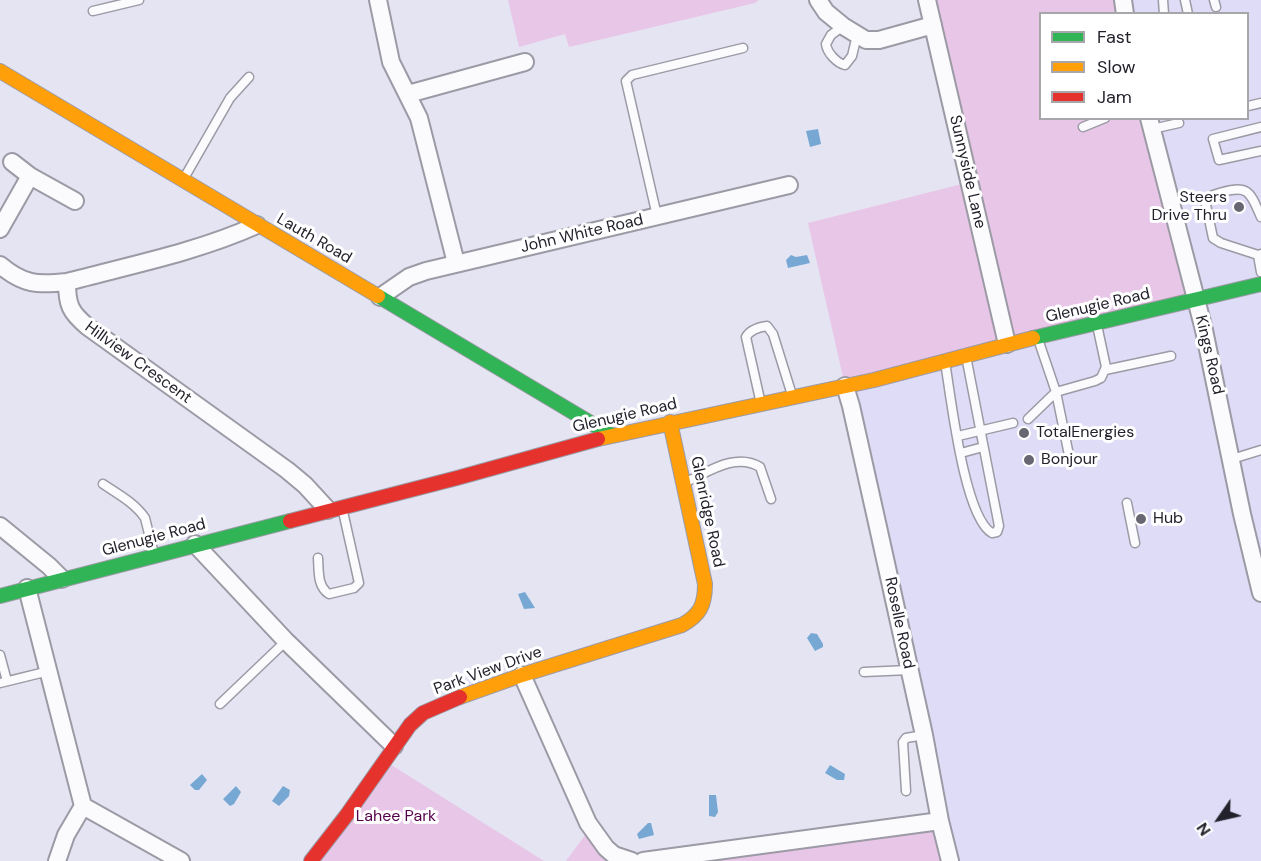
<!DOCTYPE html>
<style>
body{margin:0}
#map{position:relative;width:1261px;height:861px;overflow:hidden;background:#e5e4f3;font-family:"DM Sans",sans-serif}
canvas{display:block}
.legend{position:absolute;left:1039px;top:12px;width:210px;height:108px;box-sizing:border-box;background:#fff;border:2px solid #a7a7ab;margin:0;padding:8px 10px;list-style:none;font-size:18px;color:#23222c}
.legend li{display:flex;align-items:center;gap:12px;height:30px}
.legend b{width:30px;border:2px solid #a7a7ab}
.north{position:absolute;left:1189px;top:789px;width:60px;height:60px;-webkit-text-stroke:4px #fff;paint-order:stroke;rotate:236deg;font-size:16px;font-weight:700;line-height:24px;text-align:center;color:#23222c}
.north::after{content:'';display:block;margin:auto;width:21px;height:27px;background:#23222c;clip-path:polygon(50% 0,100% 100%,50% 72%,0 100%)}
</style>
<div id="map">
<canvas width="1261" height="861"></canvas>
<ul class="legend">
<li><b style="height:8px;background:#30b455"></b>Fast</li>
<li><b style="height:8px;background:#ff9f0a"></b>Slow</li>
<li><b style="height:8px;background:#e5322d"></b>Jam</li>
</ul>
<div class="north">N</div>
</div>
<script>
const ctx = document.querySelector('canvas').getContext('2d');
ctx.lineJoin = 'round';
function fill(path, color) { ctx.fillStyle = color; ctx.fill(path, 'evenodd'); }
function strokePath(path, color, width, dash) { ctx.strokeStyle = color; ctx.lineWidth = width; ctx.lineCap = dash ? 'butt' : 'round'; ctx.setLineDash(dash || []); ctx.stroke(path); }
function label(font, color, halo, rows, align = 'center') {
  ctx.font = font + ' "DM Sans",sans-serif'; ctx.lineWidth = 6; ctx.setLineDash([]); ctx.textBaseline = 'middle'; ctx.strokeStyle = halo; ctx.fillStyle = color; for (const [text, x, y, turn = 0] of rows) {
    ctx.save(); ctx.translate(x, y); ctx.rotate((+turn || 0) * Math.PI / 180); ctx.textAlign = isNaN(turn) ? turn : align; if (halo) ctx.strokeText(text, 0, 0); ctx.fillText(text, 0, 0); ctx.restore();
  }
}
const built = new Path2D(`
 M1122,0H1261V861H950L845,386L1148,119L1248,118V14L1125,13Z`);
const green = new Path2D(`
 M508,0H759L755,3L569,47L565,34L519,47Z
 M927,0H1122L1125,13L1040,14V118L1148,119L1196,300L845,386L808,223L970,182Z
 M385,761L544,861H311Z
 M940,821L950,861H638Z
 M591,827L635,861H566Z`);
const water = new Path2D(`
 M818,129L821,144L810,147L806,131Z
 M791,255L796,257L807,255L810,263L788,268L786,260Z
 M525,592L535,608L524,609L518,594Z
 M811,633L817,634L823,644V647L815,651L807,638Z
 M830,765L845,774L844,780H837L825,773Z
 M202,774L207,780L199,790H195L190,785Z
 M236,786L241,792L234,804L230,806L223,799Z
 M283,786L290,790L289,796L279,806L272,801Z
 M709,795H716L718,812L715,817L709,816Z
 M648,823H651L654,835L639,839L637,834Z`);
const lane = new Path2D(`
 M1163,0L1164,14
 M1185,0L1188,14
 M1214,0L1216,7
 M93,11L139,0
 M843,26L831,35L826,44C827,53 837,63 845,65L852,56L857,35
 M1248,106L1261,103
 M1083,127L1105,118
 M1261,127L1213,139L1219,160L1261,151
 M1152,129L1179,123
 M183,180L230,98L249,77
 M657,216L626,81L632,75L743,48
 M1261,254L1258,255L1261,272
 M1258,255L1221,243L1213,238L1205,200C1210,195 1216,194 1223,192C1250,184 1251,195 1261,217
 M1038,339L1056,392L1070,460
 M945,362C951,397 964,517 992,533L997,532L999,526L966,356
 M1105,370L1171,356
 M761,404L746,337C750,330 760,327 767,326L773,334L792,395
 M1028,419L1056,392L1095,381L1101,378L1106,367L1097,325
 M958,436L1013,423
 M961,453L983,447
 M1232,459L1261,450
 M686,482C708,472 736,452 760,467L771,499
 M103,484C118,494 135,503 145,518L154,554
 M1127,503L1135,543
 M318,558C319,571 317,586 329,594L354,588L359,583L342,507
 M0,655L7,681
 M864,672L909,670
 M0,683L49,671
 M220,704L286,641
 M906,791L903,742L906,738L924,735`);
const street = new Path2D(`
 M378,0L391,62L419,118L456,263
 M818,0L826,12L843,26L866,40H879L933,25
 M927,0L1007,344
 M1123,0L1125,14
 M408,94L525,62
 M1149,118L1204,330L1242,514L1261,593
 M12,162L30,176L75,201
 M257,225C197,252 131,265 67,282C67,305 70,312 88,327L287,470L305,485L328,510
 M0,229L30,176
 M0,265C24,285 37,285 67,282
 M380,297L409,277L426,271L789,185
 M845,386L851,406L878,527L924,735L940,821L950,861
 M0,526L49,566L62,579
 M195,544L286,641L394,746
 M27,588L83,806L66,835L57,861
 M522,675L588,823L606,848L614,855L632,861
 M83,806L181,861
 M643,861L940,821`);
const fast = new Path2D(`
 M378,296L611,435
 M1033,338L1261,284
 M0,596L290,521`);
const slow = new Path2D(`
 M0,71L378,296
 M598,439L874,380L1033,338
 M460,697L522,675L682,625C700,615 705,605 705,584L670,422`);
const jam = new Path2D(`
 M290,521L457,478L598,439
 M311,861L346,816L410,725L423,713L460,697`);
const markers = [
 [1239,207,6,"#676672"],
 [1024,433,6,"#676672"],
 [1029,460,6,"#676672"],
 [1141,519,6,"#676672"]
];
const streetNames = [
 ["Sunnyside Lane",967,172,77],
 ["John White Road",582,234,-13],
 ["Lauth Road",314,239,30],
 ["Glenugie Road",1098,306,-13],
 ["Kings Road",1209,355,77],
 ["Hillview Crescent",138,363,36],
 ["Glenugie Road",625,416,-13],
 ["Glenridge Road",707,512,78],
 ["Glenugie Road",154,538,-15],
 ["Roselle Road",899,623,78],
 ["Park View Drive",488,671,-20]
];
const poiNames = [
 ["Steers",1227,198,"right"],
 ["Drive Thru",1227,216,"right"],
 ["TotalEnergies",1036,433],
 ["Bonjour",1041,460],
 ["Hub",1153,519]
];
const parkNames = [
 ["Lahee Park",396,817]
];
fill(built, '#dedcf6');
fill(green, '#e8c6e7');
fill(water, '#76a8d3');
strokePath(lane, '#9b9aa5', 11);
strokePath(street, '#9b9aa5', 20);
strokePath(fast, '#9b9aa5', 16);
strokePath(slow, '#9b9aa5', 16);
strokePath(jam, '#9b9aa5', 16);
strokePath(lane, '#fbfbfd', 8);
strokePath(street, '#fbfbfd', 16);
strokePath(fast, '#30b455', 14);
strokePath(slow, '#ff9f0a', 14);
strokePath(jam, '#e5322d', 14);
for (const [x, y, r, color] of markers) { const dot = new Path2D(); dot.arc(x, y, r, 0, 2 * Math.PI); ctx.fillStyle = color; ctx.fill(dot); strokePath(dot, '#fff', 2); }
label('16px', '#23222c', '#fff', streetNames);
label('16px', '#23222c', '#fff', poiNames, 'left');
label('16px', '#55004b', '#fff', parkNames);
</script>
